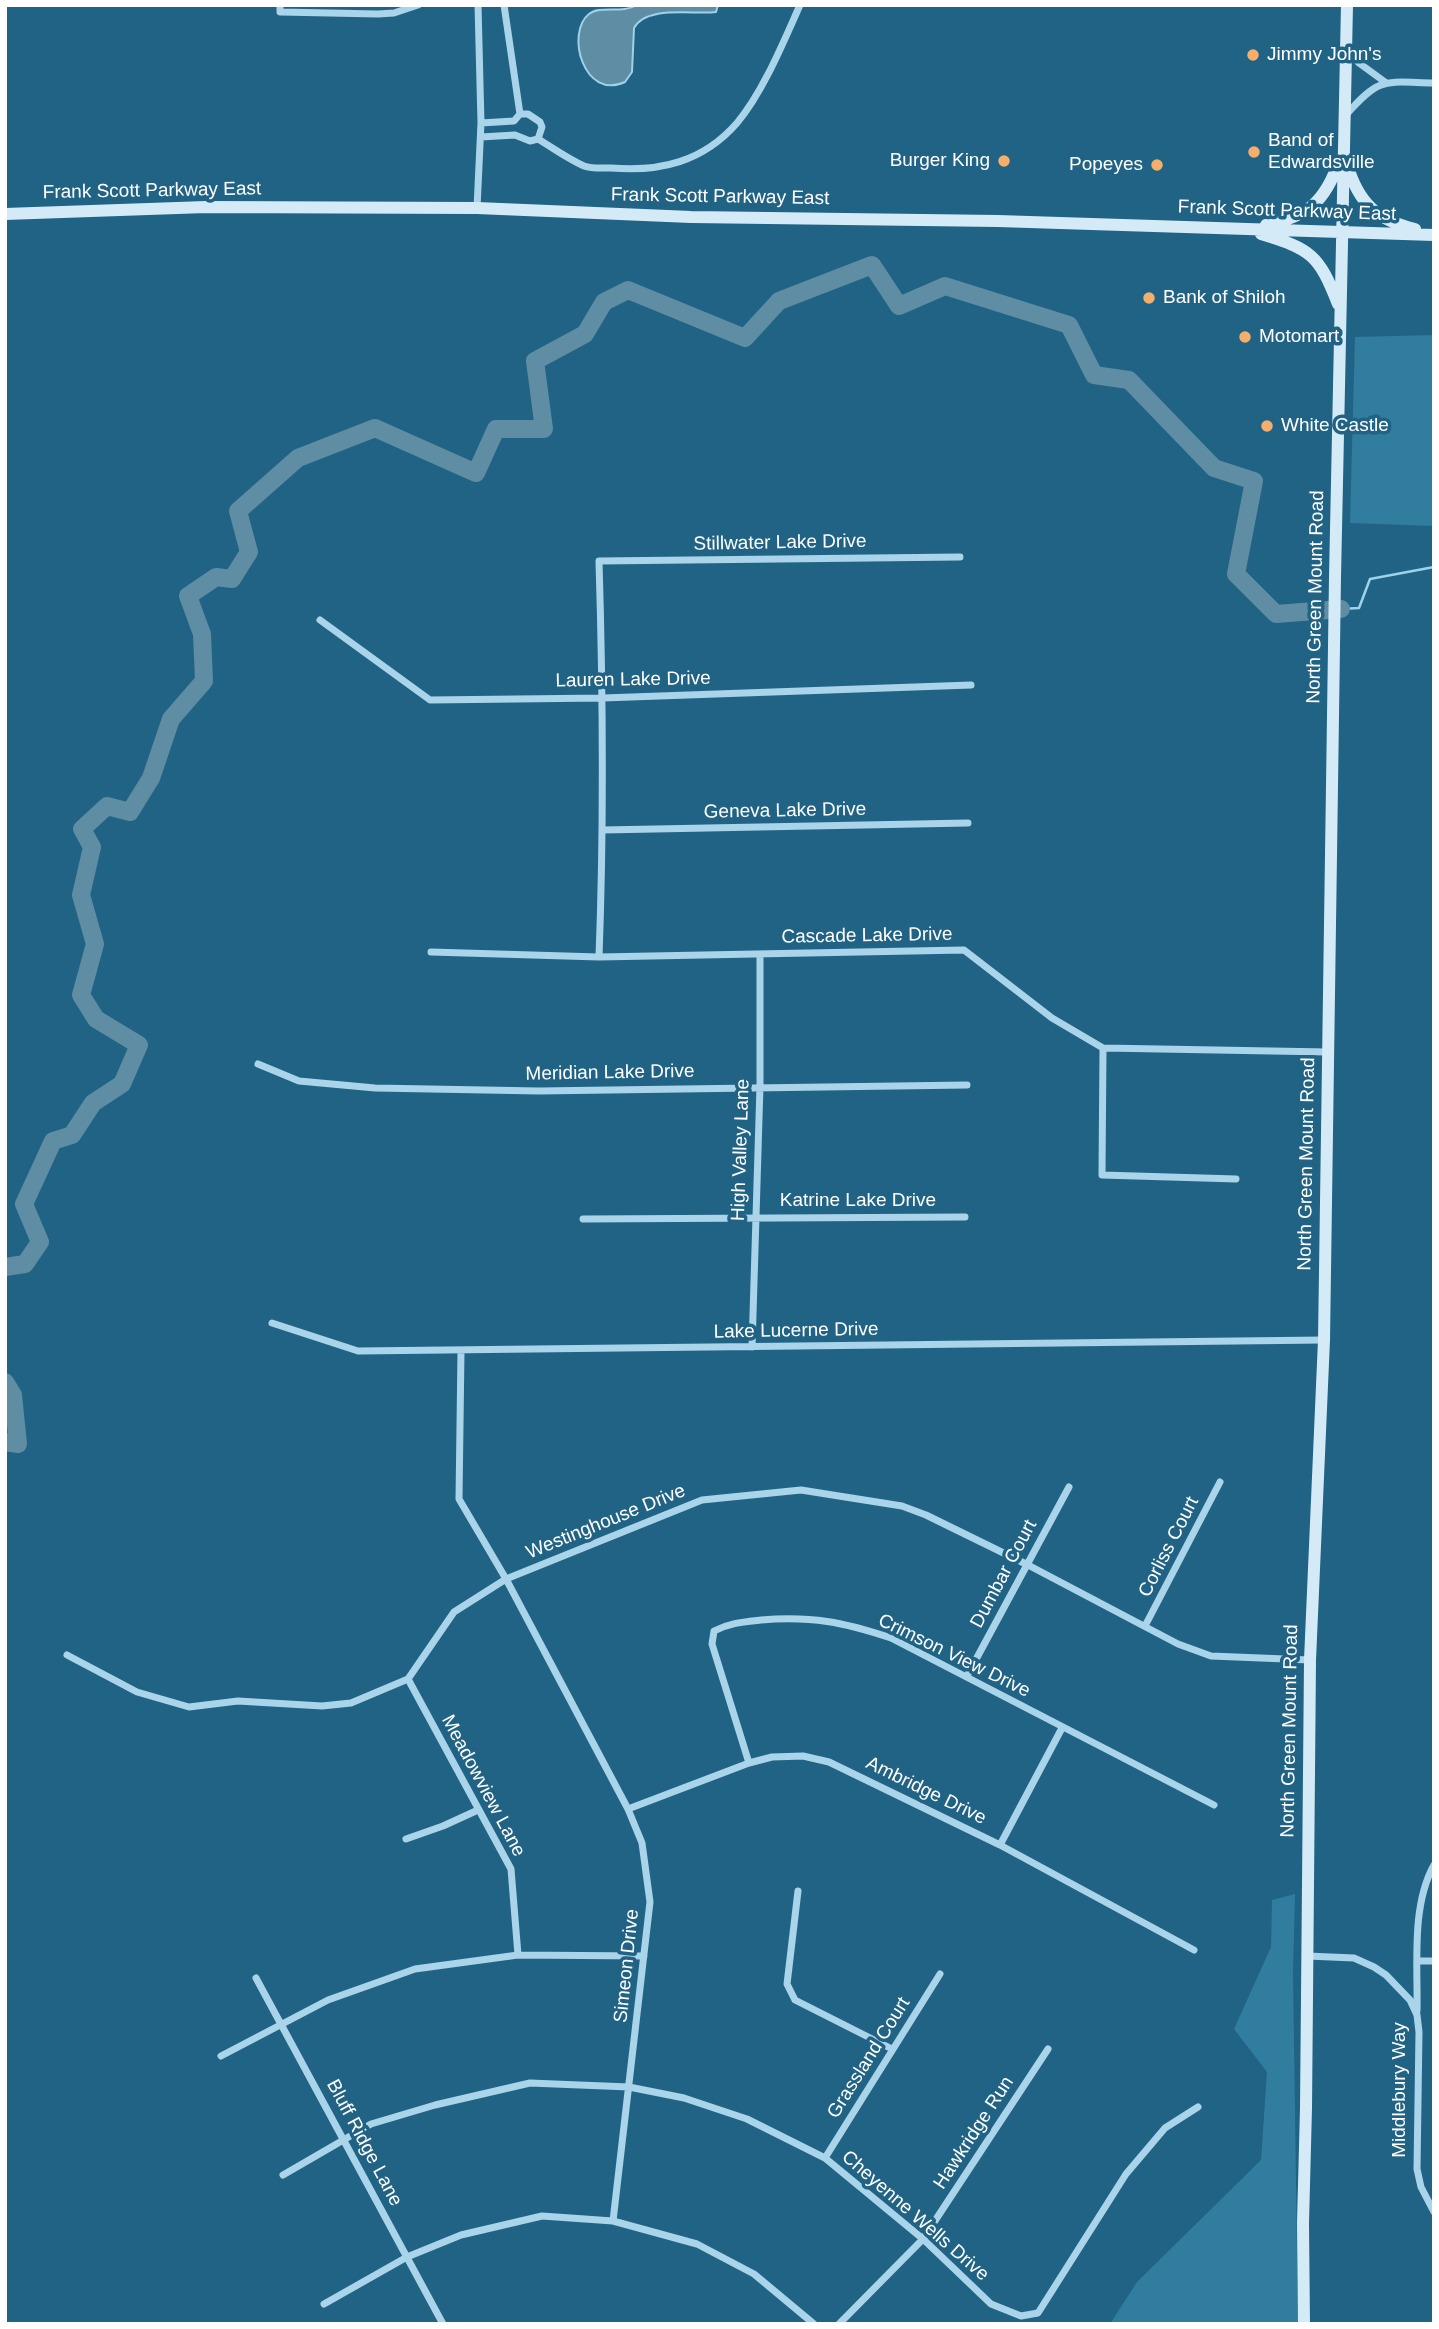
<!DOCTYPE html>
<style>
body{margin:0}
#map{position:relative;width:1439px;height:2329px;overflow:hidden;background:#216384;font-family:Helvetica,sans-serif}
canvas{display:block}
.frame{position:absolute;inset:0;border:7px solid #fff;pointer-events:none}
</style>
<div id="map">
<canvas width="1439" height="2329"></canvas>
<div class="frame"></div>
</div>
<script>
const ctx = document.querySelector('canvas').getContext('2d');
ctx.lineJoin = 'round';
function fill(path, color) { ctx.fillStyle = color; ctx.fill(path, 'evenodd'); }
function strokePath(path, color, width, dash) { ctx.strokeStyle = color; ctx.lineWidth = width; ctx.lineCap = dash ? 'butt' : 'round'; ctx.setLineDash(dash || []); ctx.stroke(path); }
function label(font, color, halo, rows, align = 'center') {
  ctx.font = font + ' Helvetica,sans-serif'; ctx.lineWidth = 7; ctx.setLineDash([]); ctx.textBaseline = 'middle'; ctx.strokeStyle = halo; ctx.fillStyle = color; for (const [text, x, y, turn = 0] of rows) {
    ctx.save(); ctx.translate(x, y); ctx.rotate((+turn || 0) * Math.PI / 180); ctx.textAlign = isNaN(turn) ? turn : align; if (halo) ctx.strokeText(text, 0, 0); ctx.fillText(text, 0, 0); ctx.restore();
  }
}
const green = new Path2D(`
 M1434,335V526L1350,523L1355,337Z
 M1295,1894L1293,1973L1298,2324H1110L1137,2282L1261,2160L1267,2072L1234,2029L1271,1947L1272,1900Z`);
const water = new Path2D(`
 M637,5H718L716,12C693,15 647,5 634,28L632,72L625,82C584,101 565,33 589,14C600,5 622,14 637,5Z`);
const stream = new Path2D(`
 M1341,609L1359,608L1370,579L1434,567`);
const river = new Path2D(`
 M5,1267L25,1264L40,1242L24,1204L53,1141L72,1135L93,1103L122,1084L139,1045L96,1019L81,995L95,944L81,895L92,847L82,829L107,806L130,812L151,778L171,719L204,681L202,634L188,596L216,577L232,579L249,552L238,511L298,458L375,428L476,473L496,429H544L535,361L585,334L604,302L628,290L745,338L779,301L872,265L899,306L945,286L1069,325L1094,375L1129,380L1214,468L1254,481L1236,574L1276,614L1341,609
 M5,1382L13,1395L18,1444L5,1442`);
const street = new Path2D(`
 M280,5V12L378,14L394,13L418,5
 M504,5L520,114
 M1346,49L1359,63L1385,82
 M1346,115C1380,76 1384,82 1434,83
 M481,123L514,121L520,114H528L540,122L542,127L538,139
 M481,137L515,135L530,141L538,139C553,148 568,159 584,166C592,169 603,168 611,168C660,172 703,162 737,123C763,92 783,43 800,5
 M477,208L481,123L478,5
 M960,557L599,561C603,693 604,825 599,957L964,950L1052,1018L1103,1048L1328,1052
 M320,620L430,700L603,698L971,685
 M603,830L968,823
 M431,952L599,957
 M1103,1048L1102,1175L1236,1179
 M258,1064L299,1081L375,1088L539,1091L967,1085
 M583,1219L965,1217
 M272,1323L358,1351L1324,1340
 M752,1347L760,1086V954
 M461,1351L459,1499L506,1579L628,1809L642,1843L650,1902L613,2221
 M1145,1626L1220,1482
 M67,1655L137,1692L189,1707L238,1701L322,1706L351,1703L408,1679L454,1612L506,1579L702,1500L801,1490L902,1506L926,1515L1028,1565L1178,1644L1211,1656L1310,1660
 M967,1676L1069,1487
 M408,1679L511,1869L518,1955
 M749,1763L712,1644L714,1631C729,1623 743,1622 761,1620C812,1616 843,1622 891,1638L1214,1805
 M628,1809L749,1763L772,1757L803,1756L829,1762L1000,1845L1194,1950
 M406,1839L443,1826L478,1810
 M1000,1845L1062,1728
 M798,1891L787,1984L795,2000L892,2049
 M1307,1956L1354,1958L1374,1967L1386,1975L1410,2000L1417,2015L1419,2032L1417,2169L1421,2187L1434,2212
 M1418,1961H1434
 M256,1978L443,2324
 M1417,2011C1418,1965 1411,1906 1434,1865
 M221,2056L328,2000L415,1969L518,1955L644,1956
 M825,2158L940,1974
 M283,2175L371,2124L435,2105L530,2083L629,2087L684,2098L747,2119L825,2158L923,2239L991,2304L1021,2316L1038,2313L1126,2174L1165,2128L1198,2107
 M324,2304L407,2257L461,2235L542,2216L613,2221L697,2244L754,2274L814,2324
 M839,2324L923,2239L1048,2049`);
const secondary = new Path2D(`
 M1347,164C1358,202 1376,220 1415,229
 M5,214L206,207L477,208L691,217L998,221L1434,235
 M1266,225C1308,217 1326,200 1339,161
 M1261,234C1311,249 1319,255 1338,304
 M1304,2324L1303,2223L1306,2108L1310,1660L1324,1340L1335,577L1347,5`);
const markers = [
 [1253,55,7,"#f5ae6b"],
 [1254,152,7,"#f5ae6b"],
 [1004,161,7,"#f5ae6b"],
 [1157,165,7,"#f5ae6b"],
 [1149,298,7,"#f5ae6b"],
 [1245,337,7,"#f5ae6b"],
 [1267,426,7,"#f5ae6b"]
];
const poiNames = [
 ["Jimmy John's",1267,55],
 ["Band of",1268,141],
 ["Edwardsville",1268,163],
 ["Burger King",990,161,"right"],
 ["Popeyes",1143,165,"right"],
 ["Bank of Shiloh",1163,298],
 ["Motomart",1259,337],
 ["White Castle",1281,426]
];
const streetNames = [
 ["Frank Scott Parkway East",152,191,-1],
 ["Frank Scott Parkway East",720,197,1],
 ["Frank Scott Parkway East",1287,211,2],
 ["Stillwater Lake Drive",780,543,-1],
 ["North Green Mount Road",1316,597,-89],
 ["Lauren Lake Drive",633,680,-1],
 ["Geneva Lake Drive",785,811,-1],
 ["Cascade Lake Drive",867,936,-1],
 ["Meridian Lake Drive",610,1073,-1],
 ["High Valley Lane",741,1150,-88],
 ["North Green Mount Road",1307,1164,-89],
 ["Katrine Lake Drive",858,1201],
 ["Lake Lucerne Drive",796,1331,-1],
 ["Westinghouse Drive",606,1522,-22],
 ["Corliss Court",1169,1547,-63],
 ["Dumbar Court",1004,1574,-62],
 ["Crimson View Drive",954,1656,26],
 ["North Green Mount Road",1290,1731,-89],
 ["Meadowview Lane",483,1786,62],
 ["Ambridge Drive",926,1791,26],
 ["Simeon Drive",627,1966,-84],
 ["Grassland Court",869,2058,-58],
 ["Middlebury Way",1400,2090,-90],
 ["Hawkridge Run",974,2133,-57],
 ["Bluff Ridge Lane",364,2143,62],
 ["Cheyenne Wells Drive",915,2216,41]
];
fill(green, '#317da0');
fill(water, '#5f8da3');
strokePath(water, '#9dd2ea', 2);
strokePath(stream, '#9dd2ea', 2.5);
strokePath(river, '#5f8da3', 18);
strokePath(street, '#a9d4e9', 7);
strokePath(secondary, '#d4ebf7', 12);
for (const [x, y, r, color] of markers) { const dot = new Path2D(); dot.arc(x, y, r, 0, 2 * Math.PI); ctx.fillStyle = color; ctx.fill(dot); strokePath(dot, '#216384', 2.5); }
label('19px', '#fff', '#216384', poiNames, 'left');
label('19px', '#fff', '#216384', streetNames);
</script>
